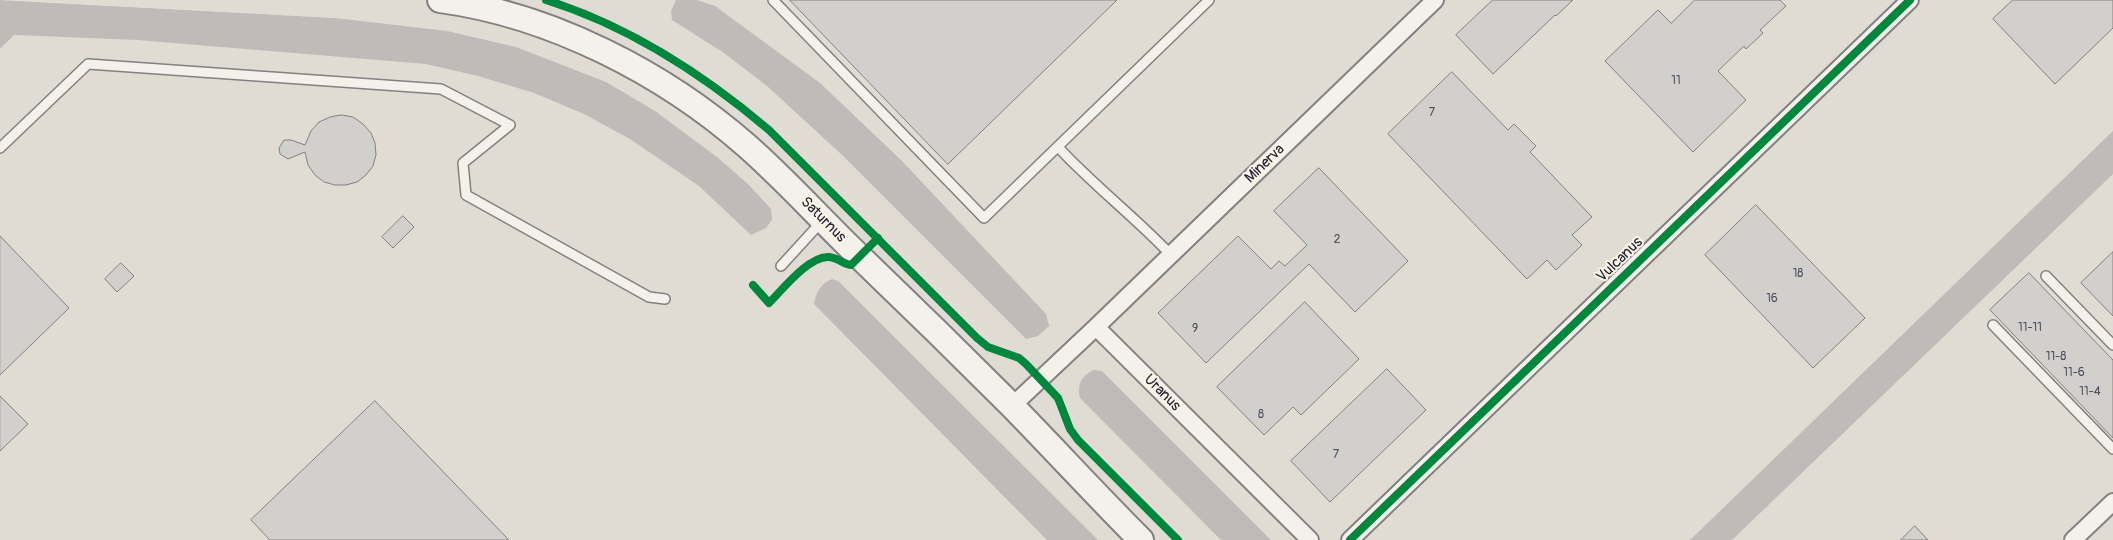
<!DOCTYPE html>
<style>
body{margin:0}
canvas{display:block;background:#eeebe3}
</style>
<canvas width="2113" height="540"></canvas>
<script>
const ctx = document.querySelector('canvas').getContext('2d');
ctx.lineJoin = 'round';
function fill(path, color) { ctx.fillStyle = color; ctx.fill(path, 'evenodd'); }
function strokePath(path, color, width, dash) { ctx.strokeStyle = color; ctx.lineWidth = width; ctx.lineCap = dash ? 'butt' : 'round'; ctx.setLineDash(dash || []); ctx.stroke(path); }
function label(font, color, halo, rows, align = 'center') {
  ctx.font = font + ' Pangolin,sans-serif'; ctx.lineWidth = 4; ctx.setLineDash([]); ctx.textBaseline = 'middle'; ctx.strokeStyle = halo; ctx.fillStyle = color; for (const [text, x, y, turn = 0] of rows) {
    ctx.save(); ctx.translate(x, y); ctx.rotate((+turn || 0) * Math.PI / 180); ctx.textAlign = isNaN(turn) ? turn : align; if (halo) ctx.strokeText(text, 0, 0); ctx.fillText(text, 0, 0); ctx.restore();
  }
}
const built = new Path2D(`
 M370,0H2113V540H0V36L316,41Z`);
const green = new Path2D(`
 M10,0H364L455,11L546,37L635,77L668,106L729,152L784,205L788,212L789,227L786,236L772,261L751,281L730,297L711,302L704,300L668,282L661,274L631,176L478,95L480,87L438,78L98,55L75,65L0,137V49L14,35L137,40L426,64L478,76L534,93L584,114L630,140L699,186L751,234L717,157L655,111L516,47L447,31L335,18Z
 M481,0H536L618,33L607,38L598,37Z
 M556,0H641L626,30Z
 M662,0H676L671,11L767,86L841,154L1049,326L1046,314L1063,327L1145,245L1152,252L1146,266L1054,354L1037,365H1033L1019,354L993,346L979,336L772,127L702,74L642,38Z
 M1814,0H1898L1855,42Z
 M1926,4L2074,169L1690,540H1585L1475,430Z
 M1560,25L1710,182L1647,243L1636,232L1632,234L1494,90Z
 M642,45L699,80L748,117L780,145L870,235V242L863,249L649,63Z
 M162,78L411,94L443,102L454,107L447,135L427,153L419,144L380,184L387,192L385,195L399,208L368,237C362,240 358,240 353,236L315,196L324,186C338,192 352,192 364,182C415,144 334,70 302,140C283,131 277,146 263,157L349,250L226,373L210,380L192,379L160,348L183,327L220,363L340,248L256,161L226,146Z
 M25,138L131,249L96,283L0,181V162Z
 M2113,174V330L2034,250Z
 M881,246L977,342C993,355 1013,356 1026,370L1017,371L1002,369L987,361L924,299L868,254L875,247Z
 M824,261H832L849,268L856,265L1128,540H1098L838,281L832,279L814,304L1047,540H552L517,504L685,342L772,389L816,344L776,301L810,268Z
 M1424,262L1522,364L1461,422L1363,321Z
 M1100,354L1114,358L1124,364L1299,540H1271L1102,372L1080,398L1221,540H1182C1151,508 1113,475 1084,441C1070,425 1068,403 1054,388V381C1069,362 1075,355 1100,354Z
 M1047,391C1060,406 1062,424 1074,440L1173,540H1152L1052,428C1044,416 1042,405 1047,391Z`);
const water = new Path2D(`
 M0,0L335,18L447,31L516,47L606,82L655,111L717,157L749,185L771,209L772,220L766,228L751,235L699,186L630,139L584,114L534,93L478,76L426,64L137,40L14,35L0,49Z
 M676,0H697L715,6L820,83L902,161L1046,314L1049,326L1038,336L1026,339L841,154L767,86L724,53L672,20L671,11Z
 M2113,131V174L1732,540H1690Z
 M832,279L838,281L1098,540H1047L814,304C816,293 820,284 832,279Z
 M1094,370L1102,371L1271,540H1221L1080,398C1077,384 1081,376 1094,370Z`);
const building = new Path2D(`
 M790,0H1117L948,164Z
 M1493,0H1573L1556,16L1555,15L1493,74L1456,35Z
 M1695,0H1780L1786,6L1760,30L1763,33L1746,49L1744,46L1718,71L1746,100L1693,152L1605,61L1658,10L1671,23Z
 M2013,0H2113V28L2055,84L1993,19Z
 M1452,72L1508,130L1514,124L1536,146L1530,152L1592,217L1572,235L1582,245L1556,270L1547,260L1527,279L1388,134Z
 M342,115L353,117L363,124L371,133L375,143L376,155L373,166L366,175L357,182L346,185H335L324,182L315,175L308,165L305,152L288,159L280,154L279,148L284,140H291L305,145L311,131L319,122L330,117Z
 M1319,168L1408,261L1355,312L1309,264L1206,363L1158,313L1238,236L1271,269L1279,261L1285,266L1307,245L1274,211Z
 M1756,205L1865,318L1813,368L1705,255Z
 M403,216L414,227L393,248L382,237Z
 M0,236L69,308L0,375Z
 M2113,252V316L2081,283Z
 M121,263L134,276L117,292L105,279Z
 M2029,273L2113,360V438L1990,310Z
 M1305,302L1359,359L1301,415L1293,407L1264,435L1217,387Z
 M1387,369L1426,410L1330,502L1291,461Z
 M0,396L28,424L0,451Z
 M375,401L509,540H270L251,520Z
 M1915,526L1928,540H1901Z`);
const service = new Path2D(`
 M773,0L984,218L1209,0
 M1058,147C1093,185 1135,217 1171,255
 M0,148L88,64L441,89L510,125L463,163L466,195L649,297L665,299
 M781,266L823,220
 M2046,276L2113,345
 M1993,325L2113,449`);
const minor = new Path2D(`
 M1096,327L1435,0
 M1012,406L1096,327L1310,540
 M1350,540L1910,0
 M2073,540L2113,502`);
const secondary = new Path2D(`
 M440,0C551,15 664,73 747,146C788,182 824,223 863,260C913,308 963,357 1012,406C1055,450 1097,496 1141,540`);
const cycleway = new Path2D(`
 M546,0C629,26 703,74 769,130L977,338L988,347L1019,358L1026,364L1058,398L1070,429L1078,440L1178,540
 M753,285L769,303C783,289 808,257 828,257C837,257 843,264 851,265L878,238
 M1350,540L1910,0`);
const numberNames = [
 ["11",1676,81],
 ["7",1432,113],
 ["2",1337,240],
 ["18",1798,274],
 ["16",1772,299],
 ["11-11",2030,328],
 ["9",1195,329],
 ["11-8",2056,357],
 ["11-6",2074,373],
 ["11-4",2090,392],
 ["8",1261,415],
 ["7",1336,455]
];
const streetNames = [
 ["Minerva",1265,164,-44],
 ["Saturnus",823,220,45],
 ["Vulcanus",1620,260,-44],
 ["Uranus",1162,393,45]
];
fill(built, '#e0dcd4');
fill(green, '#e0dcd3');
fill(water, '#c0bbb8');
fill(building, '#d2d0cc');
strokePath(building, '#828182', 1);
strokePath(service, '#828182', 12);
strokePath(minor, '#828182', 20);
strokePath(secondary, '#828182', 28);
strokePath(service, '#f4f1eb', 9);
strokePath(minor, '#f4f1eb', 16);
strokePath(secondary, '#f4f1eb', 24);
strokePath(cycleway, '#00873e', 8);
label('12px', '#4e4e5f', null, numberNames);
label('15px', '#22223b', '#fcf5e5', streetNames);
</script>
